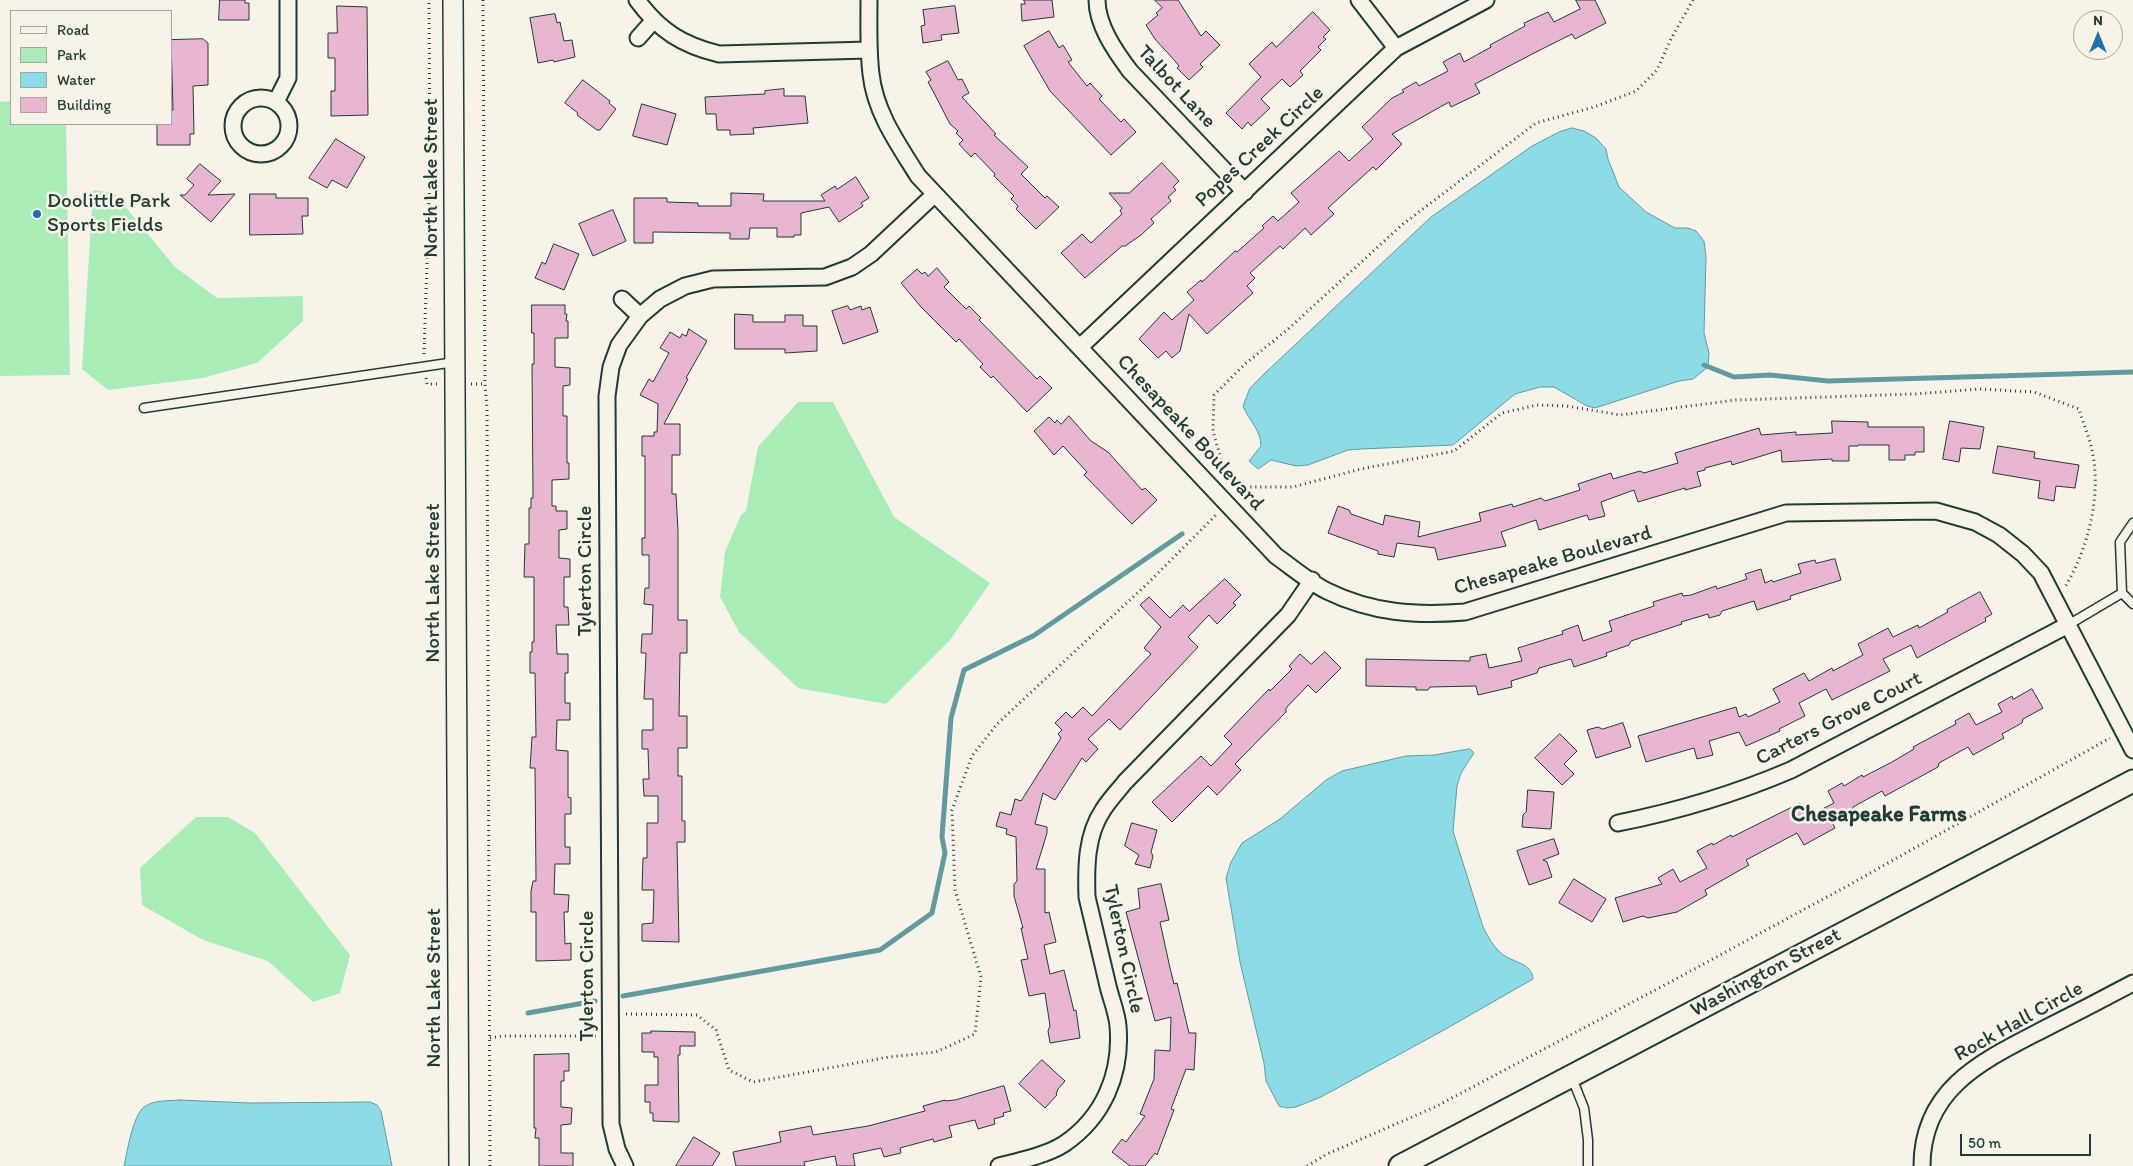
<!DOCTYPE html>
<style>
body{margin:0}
#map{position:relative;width:2133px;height:1166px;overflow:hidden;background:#f7f3e8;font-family:Itim,sans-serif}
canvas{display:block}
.legend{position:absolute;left:10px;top:10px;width:162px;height:115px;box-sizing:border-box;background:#f7f3e8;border:1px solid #a1aaa0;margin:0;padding:6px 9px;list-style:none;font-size:15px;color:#1f3d34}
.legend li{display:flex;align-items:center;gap:10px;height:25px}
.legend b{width:25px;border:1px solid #a1aaa0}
.north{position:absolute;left:2073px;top:10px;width:50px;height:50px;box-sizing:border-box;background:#f7f3e8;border:1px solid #a1aaa0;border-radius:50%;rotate:0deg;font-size:14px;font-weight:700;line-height:20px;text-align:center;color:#1f3d34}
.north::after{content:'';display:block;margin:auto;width:18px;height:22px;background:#1f6fb2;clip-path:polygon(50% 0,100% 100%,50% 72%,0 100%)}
.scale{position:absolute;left:1960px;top:1134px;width:131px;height:22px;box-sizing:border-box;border:2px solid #1f3d34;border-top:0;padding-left:6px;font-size:15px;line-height:18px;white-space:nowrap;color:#1f3d34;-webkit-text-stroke:4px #f7f3e8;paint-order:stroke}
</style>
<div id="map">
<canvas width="2133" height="1166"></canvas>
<ul class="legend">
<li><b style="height:6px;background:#f7f3e8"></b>Road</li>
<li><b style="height:14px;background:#a8ecb7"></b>Park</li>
<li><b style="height:14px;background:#8bdce7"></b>Water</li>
<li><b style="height:14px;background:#e9b6d2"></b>Building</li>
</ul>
<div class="north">N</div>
<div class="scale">50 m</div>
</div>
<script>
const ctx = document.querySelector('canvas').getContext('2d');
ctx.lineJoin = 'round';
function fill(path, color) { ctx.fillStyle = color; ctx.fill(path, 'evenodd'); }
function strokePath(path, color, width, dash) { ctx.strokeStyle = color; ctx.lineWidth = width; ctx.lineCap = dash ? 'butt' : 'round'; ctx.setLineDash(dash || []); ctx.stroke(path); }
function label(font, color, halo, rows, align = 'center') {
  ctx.font = font + ' Itim,sans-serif'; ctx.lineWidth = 5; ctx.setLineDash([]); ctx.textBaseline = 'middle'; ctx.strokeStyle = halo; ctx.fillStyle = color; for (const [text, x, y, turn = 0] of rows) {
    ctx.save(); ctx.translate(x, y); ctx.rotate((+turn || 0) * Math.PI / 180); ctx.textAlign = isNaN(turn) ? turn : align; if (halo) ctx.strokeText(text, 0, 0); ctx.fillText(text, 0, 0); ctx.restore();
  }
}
const green = new Path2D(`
 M11,101V124H66L70,375L0,376V102Z
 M93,190L114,193L175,267L217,298L303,296V321L257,363L203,378L108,390L82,369Z
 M798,402H833L894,517L990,583L950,640L886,704L798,688L739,632L720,597L725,552L741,515L746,511L758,447Z
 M196,817H228L255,833L350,955L340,993L313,1002L268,961L203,940L142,905L140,868Z`);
const water = new Path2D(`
 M1572,128L1584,131L1596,138L1606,149L1608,159L1619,187L1646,212L1675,228H1688L1696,231L1704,241L1706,257L1704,333L1709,353L1708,367L1693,379L1679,381L1595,408L1587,406L1554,387H1540L1515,394L1453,445L1361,449L1348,450L1308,465L1296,466L1271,460L1258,469L1249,461L1261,446C1261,430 1249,421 1243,406L1250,388L1264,374L1431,217L1532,146L1559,132Z
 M1470,749L1474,753L1461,773L1457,786L1453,831L1483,927C1488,937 1493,946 1501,953C1512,963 1532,962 1533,979L1444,1030L1321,1097L1296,1107L1287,1108L1279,1106L1266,1081L1264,1063L1240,962L1226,878L1231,862L1242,843L1280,819L1326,780L1342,771L1406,756L1434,755Z
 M179,1100L250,1103L370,1102L377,1105L381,1111L392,1166H124C127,1152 133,1115 144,1107C153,1100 169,1101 179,1100Z`);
const stream = new Path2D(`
 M1704,365L1734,377L1770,375L1828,381L2133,372
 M623,996L880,950L932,913L945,853L942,837L951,718L964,670L1033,636L1182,534
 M528,1013L595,1001`);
const building = new Path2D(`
 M220,0H245V3H249V20H219Z
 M1024,0H1052L1054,17L1022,21L1021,4H1025Z
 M1155,0H1178L1201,36L1206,31L1220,45L1200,64L1203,67L1189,80L1177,68L1179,66L1175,61L1155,39L1146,25L1158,15L1156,13L1162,8Z
 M1576,0H1595L1606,23L1575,39L1572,34L1538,51L1475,84L1480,93L1451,107L1449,102L1392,134L1402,144L1376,170L1373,167L1328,208L1334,214L1311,235L1305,228L1283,249L1280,246L1250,273L1255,278L1247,286L1253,293L1207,334L1189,314L1180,351L1172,358L1166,351L1158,358L1139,339L1164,312L1172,320L1194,300L1187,292L1201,280L1202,282L1235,251L1237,252L1264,228L1262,226L1273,216L1278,221L1299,202L1291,193L1339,151L1349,161L1373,139L1362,127L1392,98L1404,92L1402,90L1416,82L1419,86L1448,71L1443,62L1460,53L1464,62L1491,47L1490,45L1525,26L1524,23L1548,12L1554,22L1580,9Z
 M337,6L367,7L368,115L331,116V91H335V58H328V33H337Z
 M955,6L959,33L941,35L942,40L923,43L921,26L925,25L923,10Z
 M1313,12L1330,30L1323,37L1326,39L1318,47L1321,50L1300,71L1303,75L1290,87L1282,79L1261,99L1270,108L1251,126L1248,122L1242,129L1226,113L1261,77L1249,64L1272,42L1276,47Z
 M555,14L557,23L560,22L564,41L572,40L575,57L554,62L553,60L538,63L530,18Z
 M1049,31L1059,48L1063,45L1072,60L1068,62L1087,86L1090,83L1102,96L1099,99L1121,122L1124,119L1136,132L1111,155L1050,91L1024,46Z
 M203,39L208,43V85L193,86L194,134H190V145H157V124H171V110H173L171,40Z
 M948,61L958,80L962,79L969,93L962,97L996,134L994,135L1028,167L1021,174L1045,198L1047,196L1059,207L1036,229L1016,209L1018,206L1011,199L1014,196L994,176L995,174L975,153L971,157L959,144L963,140L956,133L958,131L950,124L934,93L928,82L931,80L926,72Z
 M583,80L610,101L609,103L616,109L600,130H597L577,115L578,113L565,103Z
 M784,89V96H805L808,123L753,128L754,134L730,135V130H717L716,114H706L705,97L765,94V91Z
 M642,104L676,114L667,145L633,136Z
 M336,139L365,157L347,188L332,180L327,188L309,178Z
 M1162,163L1179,181L1173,187L1176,190L1168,197L1171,201L1151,219L1154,223L1141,235L1125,246H1122L1085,278L1061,253L1082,234L1091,243L1122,214L1120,211L1122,208L1109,193H1129Z
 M200,164L221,181L208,195L235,194L211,222L180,195H185L194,185L187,179Z
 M856,177L869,198L861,203L863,206L839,222L829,207L801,213V235H794V237H777V228H750L749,239H730V233L653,232V243H634V198H667V202L698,203V206H731V193L764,194L763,201H825L821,195L835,186L837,189Z
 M250,194H276V198H308V216H302L303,234L250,235Z
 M613,210L626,241L593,256L579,224Z
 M554,244L579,254L564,290L535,278L542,262L545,264Z
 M937,268L949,282L944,287L966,309L969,306L981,318L979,320L1037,379L1040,376L1052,388L1027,412L993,376L991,378L980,367L983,364L959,339L956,342L921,307L901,283L917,269L922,274L925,272L928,276Z
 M532,305H565V314H567L566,321H568V338H555V367L570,368V385L563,386V416H567V463H569V479L552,480V506H556V511H567V529L559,530V558L570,559V577H564V607H568L569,625H556L557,654H568V673H565V703H570V720H557L556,750L568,751V797L571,798V814H565V847H570V864H555L554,894L569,895L568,912H564L565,944L571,943V960L536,961V912H531V891L533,881H536L535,768H530L532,737H536L535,673H530V652H532V642H534V577H524L525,544H529V508H531V498H533L532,364H534V333H532Z
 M848,306L850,310L861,306L862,310L870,307L878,332L843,344L832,311Z
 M735,314L753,315V322H785V315H803V326H817V351L785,353V349H735Z
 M689,329L707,341L686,378L688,379L664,424H680V455H672V494H676L678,531V620H687V653H680L679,716H687V748H678V776H682V821H685V842H677L679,942L642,941V924L653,923L654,890H642L643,858H647V823H658V796H644L643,779H649L648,749H642V730H653V699H644L646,653H641L642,634H652L653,605L644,604L645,588H649V555H642V538H645V456H642V436H654V432H657L658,404L640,395L649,379L653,382L669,353L660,348L670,332L680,338L682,334L686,336Z
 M1069,416L1091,441L1108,452L1142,490L1145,488L1157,500L1132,524L1084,475L1087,472L1063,446L1054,455L1034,431L1049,417L1055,423L1057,420L1061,424Z
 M1832,421L1868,422V427H1924V452H1915V455H1905V460H1889V445H1858V446H1849V461H1832V459L1782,462L1781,450L1732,465L1731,461L1705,468V470L1697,472L1701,486L1685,490V488L1638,502L1634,490L1601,502L1605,516L1589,520L1587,515L1539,530L1536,520L1501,532L1506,546L1438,560L1435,548L1397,543L1394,557L1378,554V551L1328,533L1338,506L1349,510L1351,514L1383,525L1385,515L1420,522L1418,537L1481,521L1479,513L1512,504L1513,507L1541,498L1545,501L1580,490L1578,484L1611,473L1613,479L1640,471L1644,473L1678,463L1675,453L1759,428L1761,435L1796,432V435L1832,433Z
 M1950,421L1984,427L1980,449L1961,448L1959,462L1943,459Z
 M1998,446L2035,452L2034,458L2079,465L2075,488L2056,486L2054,501L2038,498L2040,481L1993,473Z
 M1835,559L1841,580L1790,596L1791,599L1757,610L1754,601L1722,611L1720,615L1709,618L1708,614L1681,622L1682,624L1631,641L1629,645L1606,653L1607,656L1574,667L1571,659L1539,668L1537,673L1511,681L1512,687L1478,695L1476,686L1430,687L1428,690H1416V687L1366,686V659L1470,661V657L1486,654L1489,668L1522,661L1518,648L1563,634L1562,631L1578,625L1583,641L1612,631L1609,621L1654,606L1653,602L1682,593L1683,596L1691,595L1716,586L1717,589L1747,579L1745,574L1761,569L1765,583L1772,580L1773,582L1801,573L1798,564L1815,560L1816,563Z
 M1225,579L1241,595L1233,603L1236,605L1217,624L1209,615L1188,637L1198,647L1120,730L1109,719L1088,739L1098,749L1086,762L1082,758L1055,800L1043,793L1035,824L1047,827V833L1036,869H1045V913L1049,912L1056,942L1044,945L1050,974L1064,970L1074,1011L1076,1010L1080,1038L1050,1043L1048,1031L1050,1026L1045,993L1029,996L1021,960L1028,959L1021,928H1023L1014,896V884L1017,881L1016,837L1006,834L1007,829L996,826L1000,812L1011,815L1015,799L1021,801L1061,738L1058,734L1062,730L1055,723L1066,712L1072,718L1083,707L1092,716L1151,654L1144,648L1161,627L1140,605L1149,597L1170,618L1183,605L1189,611Z
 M1980,592L1992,614L1985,618L1986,621L1917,658L1911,645L1883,659L1890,671L1832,700L1826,689L1799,703L1805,716L1779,729L1780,731L1746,746L1739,732L1709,741L1713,755L1697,759L1694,748L1646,762L1638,736L1736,707L1739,717L1746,714L1748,717L1780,702L1773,689L1804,673L1809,681L1832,668L1833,671L1863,655L1858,644L1888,628L1893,637L1918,625L1919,628L1948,612L1947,610Z
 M1325,652L1341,668L1316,693L1308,685L1286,708V712L1235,764L1241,770L1217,795L1208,786L1172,822L1152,802L1201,756L1211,766L1232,744L1224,736L1269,689L1270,691L1292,669L1289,666L1300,654L1311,664Z
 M2032,689L2043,708L2023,719L2022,723L2002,734L2004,738L1973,755L1968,747L1939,763L1938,767L1885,796L1882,791L1853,807L1852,811L1832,822L1835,828L1804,845L1797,833L1746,860L1749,865L1705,890L1707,895L1677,912L1648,918L1643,916L1623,922L1615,898L1662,884L1658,878L1673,869L1680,882L1707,868L1697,851L1712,843L1713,845L1731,835L1732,837L1800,803L1807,817L1834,803L1828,791L1842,783L1844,786L1862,775L1863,777L1892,762L1914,749L1913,747L1956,724L1955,721L1969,713L1976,725L2002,712L1998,704L2012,696L2013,699Z
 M1623,723L1631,747L1596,758L1587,730L1598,727L1602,729Z
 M1560,734L1577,751L1564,764L1574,774L1562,785L1535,758Z
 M1528,790L1554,792L1551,829L1522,827L1523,815L1526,812Z
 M1132,823L1157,830L1151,852L1153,856L1150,868L1135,864L1139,855L1125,846Z
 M1554,839L1559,854L1543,860L1547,862L1552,877L1529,885L1517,851Z
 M1574,879L1606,899L1592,922L1559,903Z
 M1161,884L1169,920L1160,922L1170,968L1174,984L1177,983L1189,1033H1196L1194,1070L1186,1069L1171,1109L1174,1110L1157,1155L1155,1153L1145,1166H1130L1112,1152L1122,1139L1126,1142L1145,1116L1140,1114L1154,1079L1155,1050L1170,1051L1171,1017L1155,1021L1126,912L1140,908L1138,889Z
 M651,1031L695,1032V1046H680V1055H678L679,1122L653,1121V1113H650V1102H645V1085H658V1057H654V1052H642V1033H651Z
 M569,1054V1071H564V1081H561V1107L572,1108L571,1124L561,1125V1153H573V1166H539V1138H535L536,1128H534V1055Z
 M1042,1060L1065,1081L1058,1089L1056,1094L1057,1095L1045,1108L1019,1084Z
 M1004,1086L1011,1111L1003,1113L1004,1116L994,1119L995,1124L978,1129L975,1120L949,1126L952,1137L934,1142L933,1139L900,1148L901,1153L884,1157L881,1148L853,1154L855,1166H837L835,1156L804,1162L805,1166H736L733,1152L781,1142L779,1132L811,1126L813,1135L868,1126L925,1111L923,1106L945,1100V1101L955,1100Z
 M694,1137L720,1153L712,1166H676Z`);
const path = new Path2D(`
 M483,0L485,384L487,408L490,1166
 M1693,0L1672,37L1657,70L1636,91L1594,107L1536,123L1403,224L1287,330L1245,364L1214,395L1213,431L1224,470L1243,487H1293L1361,469L1454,451L1502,413L1537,405L1567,406L1620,415L1736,400L1914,394L1980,389L2034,392L2079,409C2083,423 2089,436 2092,450C2102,495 2088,549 2065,587
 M424,354L430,170L429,0
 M426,378L427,384H437
 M471,384H485
 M626,1014L697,1015L716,1030L729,1070L753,1082L889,1057L936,1052L975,1034L981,977L955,890L952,810L972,756L997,724L1146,585L1217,514
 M490,1038L503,1036H596
 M1307,1166L1327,1154L1435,1107L1674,980L1849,885L2110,738`);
const service = new Path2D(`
 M144,408L455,362
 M2122,593L2133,604
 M2068,625L2122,593L2120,542L2133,523
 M1572,1078L1584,1108L1588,1140V1166`);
const minor = new Path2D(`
 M637,0C660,31 682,45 719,54L869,50
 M869,0C869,24 868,50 871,74C875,112 898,144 918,176L1276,556C1293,568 1309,582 1327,591C1372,613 1416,616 1465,612L1786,513L1936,511L1975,522L1999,535L2023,554L2041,573L2133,750
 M1097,0C1097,25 1115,51 1130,71L1245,192
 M1359,0L1396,48
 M638,38L654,20
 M233 126a28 28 0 1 1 56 0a28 28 0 1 1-56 0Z
 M276,102L288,78V0
 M622,299L640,316
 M1080,347L1396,48L1486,0
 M1618,823C1678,811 1735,794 1791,770L2068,625
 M625,1166L617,1149L611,1124L607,396L611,367L619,345L640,316L660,299L685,286L713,279L825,277L852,267L871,254L935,194
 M999,1166C1019,1161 1047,1155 1064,1144C1104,1117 1122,1073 1118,1026C1117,1013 1111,999 1108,986C1101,956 1094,927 1087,897C1086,868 1086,835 1103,810C1109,800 1118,791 1125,782L1288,615L1312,580
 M1922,1166C1922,1089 1982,1061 2042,1030C2072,1015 2103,999 2133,983`);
const tertiary = new Path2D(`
 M453,0L459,1166`);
const secondary = new Path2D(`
 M1400,1166L2133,781`);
const markers = [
 [37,214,5,"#1f6fb2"]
];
const streetNames = [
 ["Talbot Lane",1176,87,47],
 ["Popes Creek Circle",1260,147,-43],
 ["North Lake Street",432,178,-90],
 ["Chesapeake Boulevard",1190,433,47],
 ["Chesapeake Boulevard",1553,561,-16],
 ["Tylerton Circle",586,571,-90],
 ["North Lake Street",434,583,-90],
 ["Carters Grove Court",1839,719,-27],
 ["Tylerton Circle",1123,949,78],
 ["Washington Street",1766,973,-28],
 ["Tylerton Circle",588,976,-90],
 ["North Lake Street",435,988,-90],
 ["Rock Hall Circle",2019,1022,-29]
];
const poiNames = [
 ["Doolittle Park",47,202],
 ["Sports Fields",47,226]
];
const neighbourhoodNames = [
 ["Chesapeake Farms",1879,815]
];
fill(green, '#a8ecb7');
fill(water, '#8bdce7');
strokePath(water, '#609c9f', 1);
strokePath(stream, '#609c9f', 5);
fill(building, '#e9b6d2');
strokePath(building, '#1f3d34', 1);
strokePath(service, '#1f3d34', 11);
strokePath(minor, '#1f3d34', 19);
strokePath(tertiary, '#1f3d34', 22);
strokePath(secondary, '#1f3d34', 25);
strokePath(path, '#1f3d34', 3, [1, 4]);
strokePath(service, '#f7f3e8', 8);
strokePath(minor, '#f7f3e8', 15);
strokePath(tertiary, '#f7f3e8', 19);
strokePath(secondary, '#f7f3e8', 21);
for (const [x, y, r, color] of markers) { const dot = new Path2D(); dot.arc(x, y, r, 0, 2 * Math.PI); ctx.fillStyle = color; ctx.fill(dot); strokePath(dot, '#f7f3e8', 2); }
label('21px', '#1f3d34', '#f7f3e8', streetNames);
label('21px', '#1f3d34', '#f7f3e8', poiNames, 'left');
label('bold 22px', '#1f3d34', '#f7f3e8', neighbourhoodNames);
</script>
